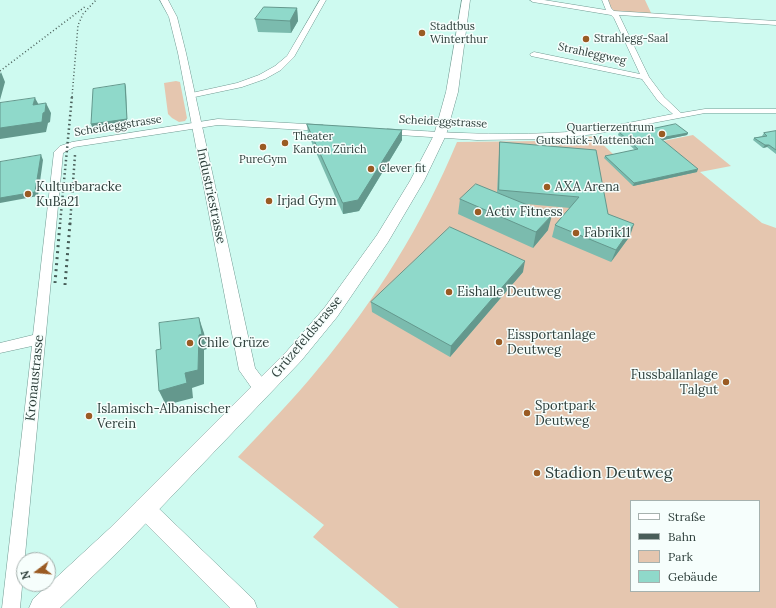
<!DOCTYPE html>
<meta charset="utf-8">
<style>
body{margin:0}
#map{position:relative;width:776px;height:608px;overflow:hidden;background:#cefaf0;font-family:Lora,serif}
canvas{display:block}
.legend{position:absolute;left:630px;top:500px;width:130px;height:92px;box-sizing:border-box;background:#f6fefc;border:1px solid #a6b1ae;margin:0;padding:5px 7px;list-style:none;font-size:12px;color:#2d3e3a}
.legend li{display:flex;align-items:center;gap:8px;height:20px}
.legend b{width:20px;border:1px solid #a6b1ae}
.north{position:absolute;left:16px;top:552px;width:40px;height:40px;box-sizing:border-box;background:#f6fefc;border:1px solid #a6b1ae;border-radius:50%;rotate:254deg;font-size:11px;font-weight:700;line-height:16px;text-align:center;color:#2d3e3a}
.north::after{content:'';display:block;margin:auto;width:14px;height:18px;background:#9a5b23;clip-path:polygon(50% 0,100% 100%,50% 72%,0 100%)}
</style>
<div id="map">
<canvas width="776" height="608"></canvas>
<ul class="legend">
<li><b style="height:5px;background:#fff"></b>Straße</li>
<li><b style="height:5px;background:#485d58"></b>Bahn</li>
<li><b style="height:11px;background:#e5c6af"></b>Park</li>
<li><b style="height:11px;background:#8fd9ca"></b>Gebäude</li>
</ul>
<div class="north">N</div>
</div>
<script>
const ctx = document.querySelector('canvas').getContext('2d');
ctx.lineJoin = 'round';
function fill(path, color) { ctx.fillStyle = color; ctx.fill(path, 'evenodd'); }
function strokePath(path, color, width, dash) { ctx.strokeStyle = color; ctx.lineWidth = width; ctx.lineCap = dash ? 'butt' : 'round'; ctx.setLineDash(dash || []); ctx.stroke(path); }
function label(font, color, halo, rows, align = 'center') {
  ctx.font = font + ' Lora,serif'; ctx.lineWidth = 3; ctx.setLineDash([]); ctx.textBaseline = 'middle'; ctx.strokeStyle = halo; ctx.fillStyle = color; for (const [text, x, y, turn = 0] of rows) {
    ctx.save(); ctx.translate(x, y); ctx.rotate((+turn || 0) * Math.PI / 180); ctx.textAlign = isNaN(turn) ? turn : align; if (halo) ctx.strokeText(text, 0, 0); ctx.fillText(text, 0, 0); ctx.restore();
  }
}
const green = new Path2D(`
 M605,0H645L652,15L612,13Z
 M176,81L180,82L187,118L185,121L179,122L172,118L168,114L164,83Z
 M693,135L731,166L700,172L762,223L776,228V608H399L313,537L324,525L238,457C265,428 293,400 318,369C375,301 423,224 457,142L542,141L594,136L613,154L677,153L663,141ZM631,501H759V591H631Z`);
const minor = new Path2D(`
 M320,0H326L294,57L281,70L265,79L242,87L190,98H187V94L237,83L259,75L275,66L287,56Z
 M530,0H544L606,10L602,0H608L611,8L614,11L776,21V25L619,15L649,77L664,97L681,113L705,109H776V113H705L595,134L550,139L477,140L384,134L383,132L387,129C441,132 495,136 549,133C590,132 632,122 673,114L658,101L642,79L531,56L530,54L534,52L640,74L614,18L611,15L533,2Z
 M218,119L323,125L327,128L323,131L218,125L74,147L63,153L20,608H2L32,346L0,353V343L33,335L54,152L60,146L72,142Z`);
const tertiary = new Path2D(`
 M160,0H168L177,17L186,53L255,368L271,389L268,394L262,396L256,394L239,370L178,53L169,17Z
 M144,498L151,501L254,600L257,608H230L137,515L134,508L137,501Z`);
const secondary = new Path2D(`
 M462,0H470L458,92L446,135L424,181L388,242L337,317L301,361L126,544L60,608H29L33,599L110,528L287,351L325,307L377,235L410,181L434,135L446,92Z`);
const railFar2 = new Path2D(`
 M0,71L86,6
 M72,97L78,25L83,14L96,0`);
const railFar1 = new Path2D(`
 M60,224L72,96
 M70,224L75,155`);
const rail = new Path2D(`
 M55,283L60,223
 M65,285L70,223`);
const wall = new Path2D(`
 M297,8L298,21L291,33L258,32L255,19Z
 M307,124L402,130V140L359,211L343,214L308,134Z
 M654,128L688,133L687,135L662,140L697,172L633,186L604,158L605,156L635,150L618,135L619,132Z
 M776,131V154L767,147L763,148L753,140L754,138L763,136H762L764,133Z
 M500,142L608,214L630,236L611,262L552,237L555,225L570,208L526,204L548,230L533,248L458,214L460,199L497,192L499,154Z
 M523,272L450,357L372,312L371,302Z`);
const shadedWall = new Path2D(`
 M297,8L298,21L291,33L290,21Z
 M1,72L5,82L0,100V74Z
 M125,84L126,87L127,121L92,127L91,124Z
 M35,98L40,107L33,105Z
 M46,103L51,113L50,122L48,123L46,132L0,139V128L43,113Z
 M402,130V140L359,211L343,214V203Z
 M688,133L687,135L659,141L660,138Z
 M765,145H769L767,147L763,148Z
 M41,155L43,160L38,196L0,203V198Z
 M698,169L697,172L633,186L634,183Z
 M552,215L548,230L533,248L536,232Z
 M634,224L630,236L611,262L616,250Z
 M525,261L523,272L450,357L451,346Z
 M199,318L204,333L207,349L204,350V384L192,388L193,398L166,405L159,391L185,373Z`);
const building = new Path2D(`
 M264,7L297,8L290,21L255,19Z
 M125,84L127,119L91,124L93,89Z
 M35,98L33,105L46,103L45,112L43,113L42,122L0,128V103Z
 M307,124L357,127L402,130L358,200L343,203Z
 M676,124L688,133L660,138L698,169L634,183L605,156L638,149L619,132L652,126L654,128Z
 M776,131V150L769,145H765L754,138L767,136L764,133Z
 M500,142L596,150L608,214L634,224L616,250L555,225L579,197L499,190Z
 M41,155L35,192L0,198V162Z
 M476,184L552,215L536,232L460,199Z
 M450,227L525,261L451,346L371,302Z
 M199,318L202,334L199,335L198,370L185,373L187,383L159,391L156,350L161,349L159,323Z`);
const markers = [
 [422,33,4,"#9a5b23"],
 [586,39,4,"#9a5b23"],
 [662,134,4,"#9a5b23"],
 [285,143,4,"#9a5b23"],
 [263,147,4,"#9a5b23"],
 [371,169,4,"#9a5b23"],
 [547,187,4,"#9a5b23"],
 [28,194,4,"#9a5b23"],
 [269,201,4,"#9a5b23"],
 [478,212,4,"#9a5b23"],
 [576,233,4,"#9a5b23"],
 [449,292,4,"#9a5b23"],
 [499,342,4,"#9a5b23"],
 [190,343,4,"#9a5b23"],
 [726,382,4,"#9a5b23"],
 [527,413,4,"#9a5b23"],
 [89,416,4,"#9a5b23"],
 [537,473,4,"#9a5b23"]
];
const farPoinames = [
 ["Stadtbus",430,27],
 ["Winterthur",430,40],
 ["Strahlegg-Saal",594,39],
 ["Quartierzentrum",654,128,"right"],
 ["Gutschick-Mattenbach",654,141,"right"],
 ["Theater",293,137],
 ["Kanton Zürich",293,150],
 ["PureGym",263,160,"center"],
 ["Clever fit",379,169]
];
const farStreetnames = [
 ["Strahleggweg",592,54,12],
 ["Scheideggstrasse",443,122,3],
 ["Scheideggstrasse",118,126,-9]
];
const poiNames = [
 ["Kulturbaracke",36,187],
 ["KuBa21",36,202],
 ["AXA Arena",555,187],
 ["Irjad Gym",277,201],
 ["Activ Fitness",486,212],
 ["Fabrik11",584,233],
 ["Eishalle Deutweg",457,292],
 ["Eissportanlage",507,335],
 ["Deutweg",507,350],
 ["Chile Grüze",198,343],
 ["Fussballanlage",718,375,"right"],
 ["Talgut",718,390,"right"],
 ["Sportpark",535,406],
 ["Deutweg",535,421],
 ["Islamisch-Albanischer",97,409],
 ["Verein",97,424]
];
const streetNames = [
 ["Industriestrasse",211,196,78],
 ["Grüzefeldstrasse",307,337,-50],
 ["Kronaustrasse",35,378,-84]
];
const nearPoinames = [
 ["Stadion Deutweg",545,473]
];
fill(green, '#e5c6af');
strokePath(minor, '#719a92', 1);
strokePath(tertiary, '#719a92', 1);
strokePath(secondary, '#719a92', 1);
fill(minor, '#fff');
fill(tertiary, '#fff');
fill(secondary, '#fff');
strokePath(railFar2, '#485d58', 1.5, [1, 2.5]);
strokePath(railFar1, '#485d58', 2.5, [1.5, 3]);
strokePath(rail, '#485d58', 3, [2, 4]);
fill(wall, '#7bbbae');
fill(shadedWall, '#64988d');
fill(building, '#8fd9ca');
strokePath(building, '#64988d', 1);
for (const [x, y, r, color] of markers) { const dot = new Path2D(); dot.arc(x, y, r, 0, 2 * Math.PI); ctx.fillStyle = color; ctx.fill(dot); strokePath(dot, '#f6fefc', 1.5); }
label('11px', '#2d3e3a', '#f6fefc', farPoinames, 'left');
label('11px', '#2d3e3a', '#f6fefc', farStreetnames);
label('13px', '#2d3e3a', '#f6fefc', poiNames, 'left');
label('13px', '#2d3e3a', '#f6fefc', streetNames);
label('16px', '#2d3e3a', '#f6fefc', nearPoinames, 'left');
</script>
